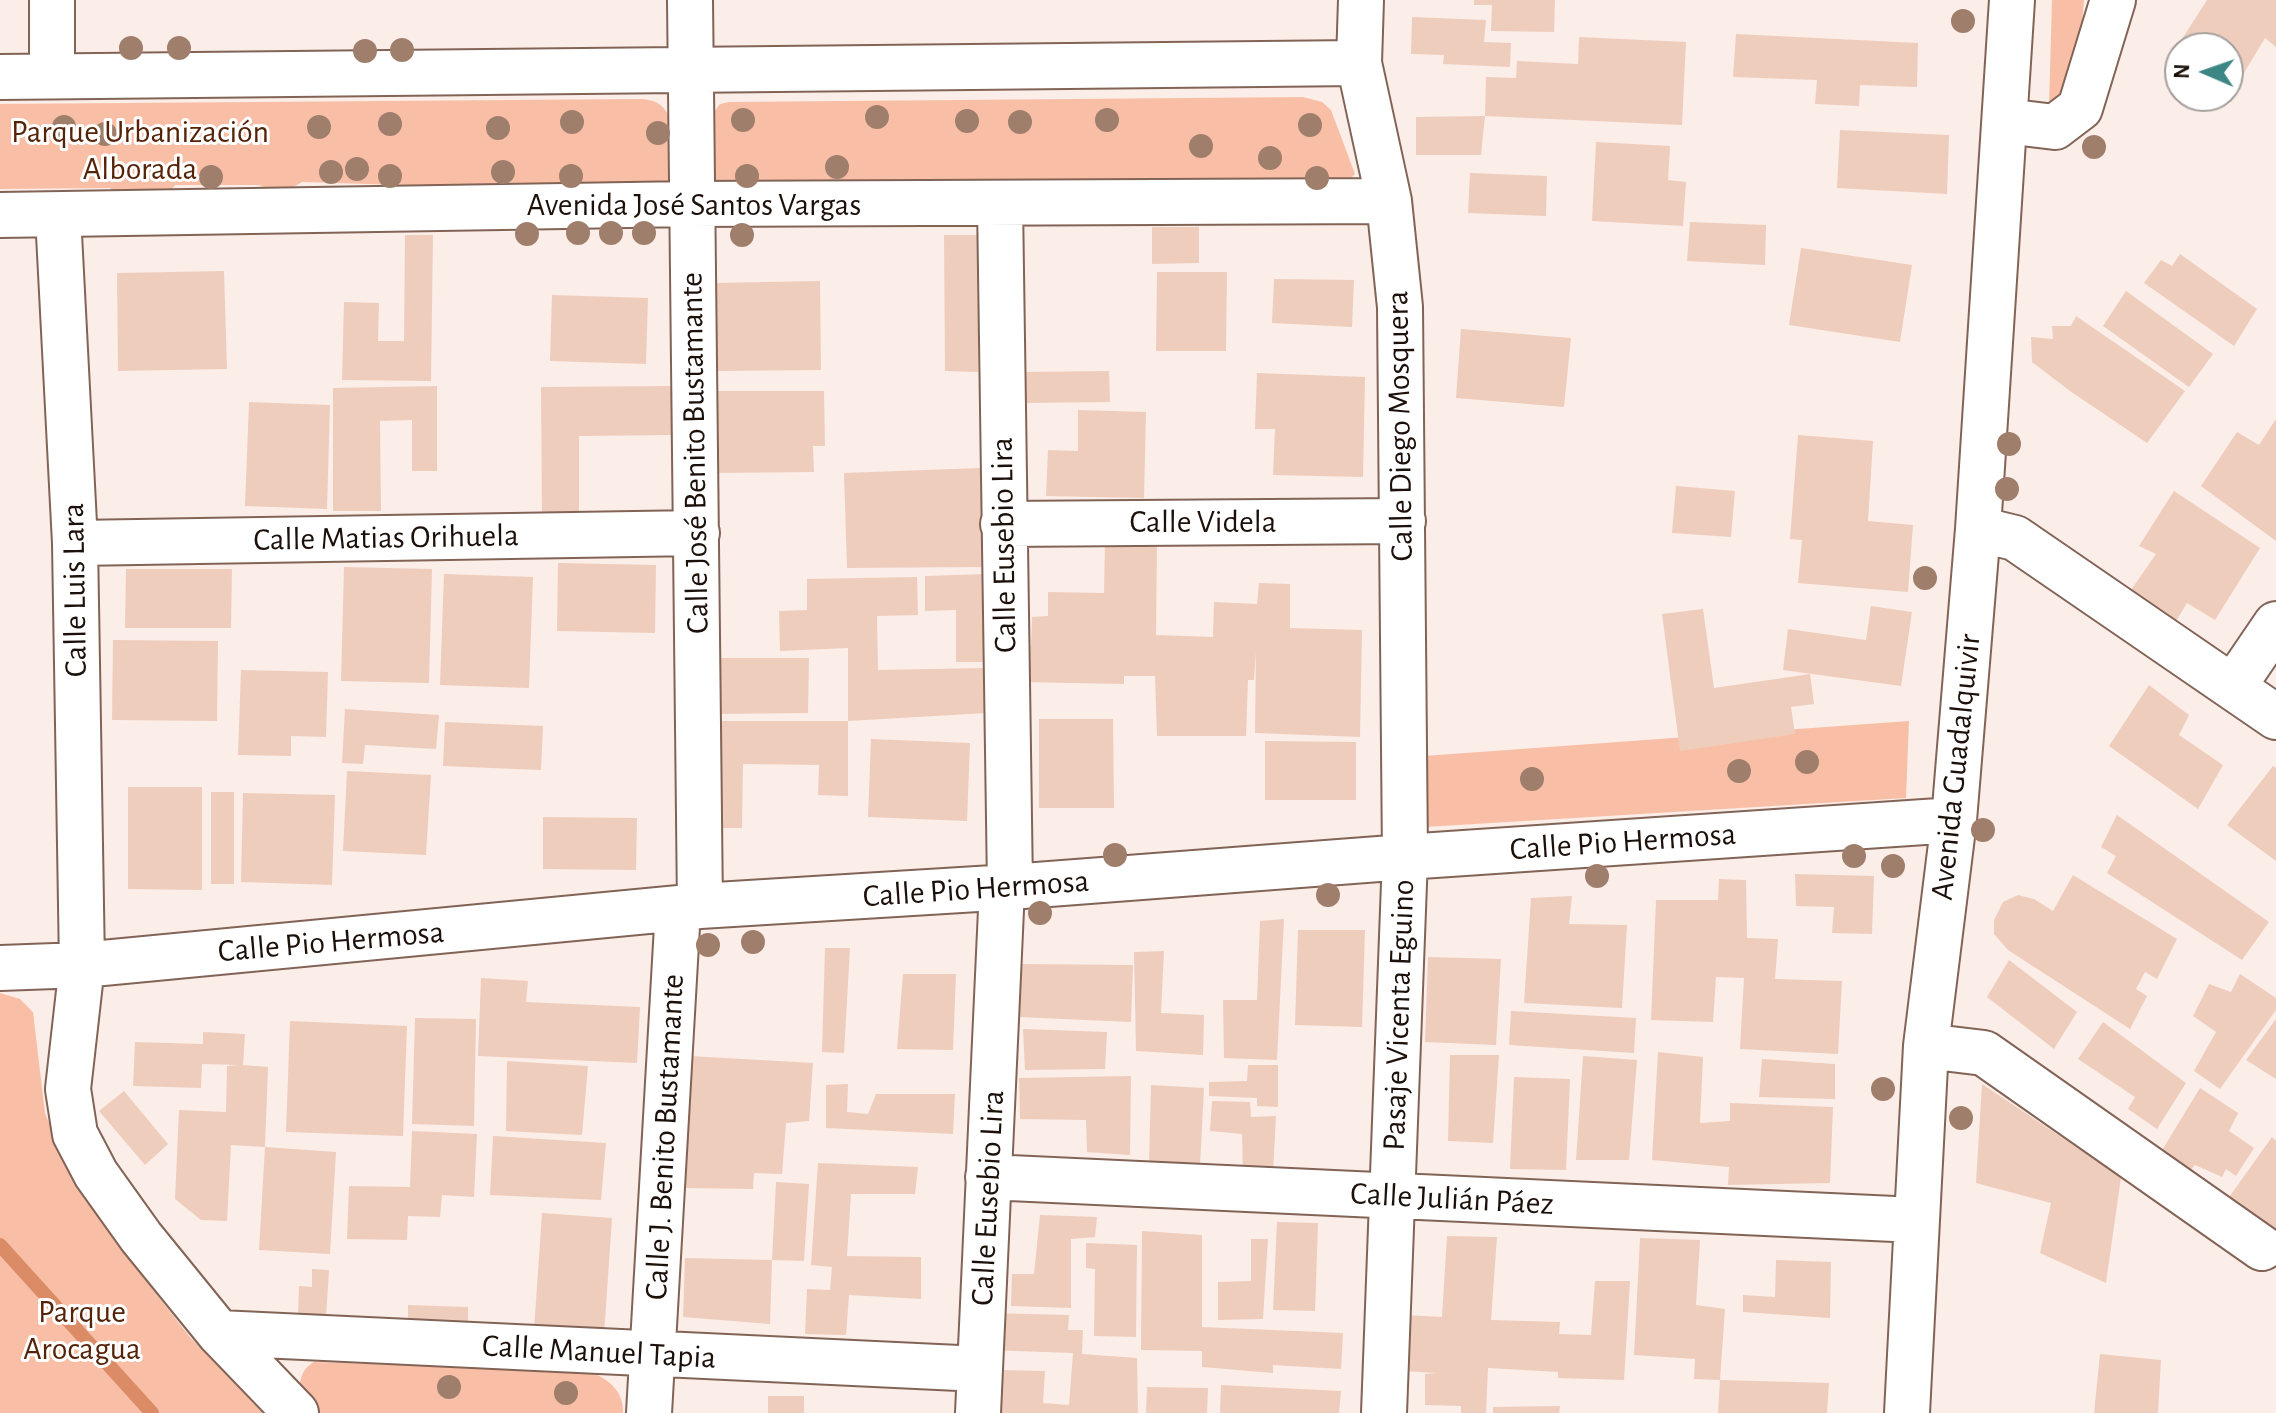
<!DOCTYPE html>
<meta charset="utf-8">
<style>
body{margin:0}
#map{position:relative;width:2276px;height:1413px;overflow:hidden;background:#fbede7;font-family:"Alegreya Sans",sans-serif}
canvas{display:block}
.north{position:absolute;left:2164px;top:32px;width:80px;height:80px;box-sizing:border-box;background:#fff;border:2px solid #a49f9d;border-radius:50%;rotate:272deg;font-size:22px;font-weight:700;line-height:32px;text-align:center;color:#1c100b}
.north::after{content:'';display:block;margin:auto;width:28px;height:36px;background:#3d8686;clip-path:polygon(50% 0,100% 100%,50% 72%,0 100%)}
</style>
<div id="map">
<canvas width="2276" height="1413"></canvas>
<div class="north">N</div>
</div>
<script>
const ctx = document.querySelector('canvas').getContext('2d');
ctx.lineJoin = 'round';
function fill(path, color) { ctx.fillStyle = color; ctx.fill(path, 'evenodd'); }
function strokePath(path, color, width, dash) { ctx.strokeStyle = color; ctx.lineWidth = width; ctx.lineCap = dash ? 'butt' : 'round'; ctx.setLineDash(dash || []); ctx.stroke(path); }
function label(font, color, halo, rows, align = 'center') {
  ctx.font = font + ' "Alegreya Sans",sans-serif'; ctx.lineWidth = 6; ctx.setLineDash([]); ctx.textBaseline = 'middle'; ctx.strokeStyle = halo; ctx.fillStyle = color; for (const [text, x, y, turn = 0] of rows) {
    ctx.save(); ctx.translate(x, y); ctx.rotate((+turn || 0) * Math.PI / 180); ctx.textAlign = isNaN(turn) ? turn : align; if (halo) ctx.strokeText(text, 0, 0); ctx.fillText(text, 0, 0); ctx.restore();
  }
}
const green = new Path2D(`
 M2052,0H2084C2079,51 2083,66 2049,107Z
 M1303,97L1322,102L1331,110L1355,174L1341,188L714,183L711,116L720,104L729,102Z
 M641,99C656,100 663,104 670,118V193L302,182C289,191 274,192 259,185H175L168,194L120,197L110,188L0,189V104Z
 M1909,721L1906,798L1425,827L1424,756Z
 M0,993L20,999L33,1012L45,1113L71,1177L117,1244L189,1336L263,1413H0Z
 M314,1362L588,1371C607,1378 624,1390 623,1413H315L299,1390C301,1377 302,1369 314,1362Z`);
const stream = new Path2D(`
 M0,1245L152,1413`);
const building = new Path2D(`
 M1474,0H1555L1554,32L1491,31L1492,5H1474Z
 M2207,0H2276V47L2265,38L2235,88L2228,83V48H2180V53L2175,50Z
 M1412,17L1486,20L1484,42L1511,43L1510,67L1443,64L1444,55L1411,54Z
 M1736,34L1918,43L1917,87L1860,85L1859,106L1815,104L1817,80L1733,77Z
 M1579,37L1686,42L1682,125L1485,116L1481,155H1416V117L1485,116L1486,77L1516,78L1517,61L1578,64Z
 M1840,130L1949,135L1947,194L1837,188Z
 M1596,142L1670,146L1668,180L1686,182L1683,226L1592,221Z
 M1470,173L1547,176L1546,216L1468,213Z
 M1690,222L1766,225L1765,265L1687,261Z
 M1152,227H1199V263L1152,264Z
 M405,235H433L431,381L342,380L344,302L379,303L378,341H404Z
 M944,235H979L978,372L945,371Z
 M1801,248L1912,265L1900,342L1789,325Z
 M2180,254L2257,309L2234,346L2144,283L2161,260L2172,266Z
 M224,271L227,369L118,371L117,273Z
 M1157,272H1227L1226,351H1156Z
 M1274,279L1354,280L1352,327L1272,323Z
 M820,281L821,370L715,371L714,283Z
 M2126,291L2213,354L2189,387L2103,326Z
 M552,295L648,298L646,364L550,361Z
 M2076,316L2185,391L2147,443L2070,391L2032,362L2031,337L2053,339L2052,326H2071Z
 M1461,329L1571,338L1564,407L1456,398Z
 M1109,371L1110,402L1023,403V372Z
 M1257,373L1365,377L1363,477L1273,475L1275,429H1255Z
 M437,386V471H412V420L380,421L381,511H333V388Z
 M671,386V435L579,436V515H542L541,387Z
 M712,391H824L825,446H813L814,472L713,473Z
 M249,402L330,405L327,509L245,506Z
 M1078,410L1146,412L1144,498L1046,496L1048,450L1078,451Z
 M2276,419V541L2201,486L2237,432L2259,445Z
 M1798,435L1873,441L1868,521L1913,525L1908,592L1798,583L1802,540L1790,539Z
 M980,468L983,567L847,568L844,473Z
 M1676,486L1735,491L1731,537L1672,533Z
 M2174,491L2260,548L2215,620L2187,603L2176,621L2131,590L2156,554L2139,546Z
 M1105,542L1157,543L1156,635L1213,637L1214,602L1257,604L1259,583L1290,584V628L1362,630L1360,737L1255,733L1256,652L1254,680H1248L1246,736H1157L1155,676H1124V684L1021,682L1022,647H1031L1032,617L1048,616V592L1104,593Z
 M558,563L656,565L655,633L557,631Z
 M344,567L432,569L429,683L341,681Z
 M126,569H232L231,628H125Z
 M444,574L533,577L529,688L440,685Z
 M986,574L988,662H956V610L925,611V576Z
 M917,577L918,615L877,616L878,670L986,668L987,713L848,721V648L780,651L779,611L807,610V579Z
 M1871,606L1912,612L1901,686L1783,670L1788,629L1866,640Z
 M1703,609L1714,688L1810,674L1814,704L1791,707L1795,734L1680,751L1662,614Z
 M113,640L218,641L217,721L112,720Z
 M716,658H809L808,713L716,714Z
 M241,670L328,672L326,737L291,736V756L238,755Z
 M2149,685L2189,715L2179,735L2223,765L2198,809L2109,746Z
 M345,709L439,715L436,749L365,745L363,764L342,763Z
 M1039,719H1113L1114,808H1039Z
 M717,721H848V796L818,795L819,765L743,764L742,828H716Z
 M445,722L543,726L541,770L443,766Z
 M871,739L970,743L967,821L868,817Z
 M1265,741L1356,742V800H1265Z
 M2273,766L2276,768V861L2227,825Z
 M347,771L431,775L426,855L343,851Z
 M128,787H202V890L128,889Z
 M211,792H234V884H211Z
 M243,793L335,795L332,885L241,882Z
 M2117,815L2269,922L2242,960L2107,873L2116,856L2101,847Z
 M543,817L637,818L636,870L543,869Z
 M1795,874L1874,876L1872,934L1832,933L1834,907L1796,906Z
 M2073,875L2177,939L2157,979L2145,972L2136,989L2147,996L2130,1029L2008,950L1994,934V920L2003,902L2018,895L2034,899L2053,911Z
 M1719,879L1746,880L1747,938L1778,939L1775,979L1842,981L1838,1054L1740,1049L1744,978L1716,977L1713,1022L1651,1020L1656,900H1718Z
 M1572,896L1569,924L1627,925L1622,1008L1524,1003L1531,898Z
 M1284,919L1277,1060L1224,1058L1223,1000H1257L1260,921Z
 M1298,930H1365L1362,1027L1295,1025Z
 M825,948H850L844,1053L822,1052Z
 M1164,951L1161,1013L1204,1015L1203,1055L1136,1051L1134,952Z
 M1428,957L1501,959L1496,1045L1425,1042Z
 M2009,960L2077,1012L2054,1049L1987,997Z
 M1021,964L1133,965L1131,1022L1019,1017Z
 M903,974H956L953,1050L897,1049Z
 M2240,974L2276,998V1010L2220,1089L2194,1071L2216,1032L2193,1016L2209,984L2231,992Z
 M481,978L528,981L526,1002L640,1007L637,1063L478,1056Z
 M1511,1011L1636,1018L1634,1053L1509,1045Z
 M415,1018L476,1019L474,1126L412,1124Z
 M2276,1019V1079L2246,1060Z
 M290,1021L407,1026L403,1136L286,1132Z
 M2103,1022L2186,1083L2157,1129L2128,1109L2135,1097L2078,1059Z
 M1023,1029L1107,1032L1105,1069L1025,1070Z
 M203,1032L245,1034L243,1065L268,1067L265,1147L231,1145L227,1221L201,1220L175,1199L179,1110L226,1112L227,1066L239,1065L202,1064L201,1088L133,1086L135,1042L203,1044Z
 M1658,1052L1703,1057L1700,1123L1730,1121V1103L1833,1107L1830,1183L1728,1185L1729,1167L1652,1160Z
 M1450,1055H1499L1493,1143L1448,1141Z
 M690,1056L813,1063L809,1121L786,1123L782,1174L754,1173L753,1189L685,1188Z
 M1583,1056L1637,1060L1629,1160H1576Z
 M1762,1059L1835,1064V1099L1759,1097Z
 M507,1061L588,1066L582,1135L506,1131Z
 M1248,1065H1278V1107L1257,1106V1098L1209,1096V1082L1247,1081Z
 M1131,1076L1130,1155L1087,1152L1086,1120L1020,1119L1019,1078Z
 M1514,1077L1570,1079L1566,1170L1510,1169Z
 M848,1084L847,1112L868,1114L876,1094H955L953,1134L826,1128V1085Z
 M1982,1084L2121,1177L2106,1283L2040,1253L2051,1203L1976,1183Z
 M1151,1085L1204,1088L1200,1166L1149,1164Z
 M2200,1088L2238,1113L2229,1131L2254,1148L2236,1176L2226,1169L2222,1177L2195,1165L2186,1175L2156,1160Z
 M124,1091L168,1144L145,1165L99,1111Z
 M1212,1101L1250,1102L1251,1117L1276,1116L1273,1173L1243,1171L1242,1134L1210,1131Z
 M412,1131L477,1134L474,1197L442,1195L440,1217L408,1216L407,1240L347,1239L349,1186L410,1187Z
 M493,1136L606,1143L601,1200L490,1195Z
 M2272,1137L2276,1141V1254L2217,1214Z
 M265,1147L336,1152L330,1254L259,1250Z
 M818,1163L918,1167L915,1194H851L847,1256L921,1257V1299L849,1295L846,1335L805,1334L807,1289L830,1290L832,1267L811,1265Z
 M776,1182L809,1184L804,1261L772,1260Z
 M542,1213L612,1218L604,1335L534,1330Z
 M1040,1215L1097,1217L1095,1237L1071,1239V1308L1011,1306L1012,1274H1034Z
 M1277,1222L1318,1223L1315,1311L1273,1310Z
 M1142,1231L1202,1235V1327L1343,1333L1341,1369L1273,1365V1373L1202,1367V1351L1141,1350Z
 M1447,1236L1497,1237L1491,1320L1560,1322L1559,1334L1591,1335L1595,1281H1630L1624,1380L1558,1378V1372L1488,1368L1486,1413H1461V1406L1425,1405V1374L1437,1373L1403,1371L1405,1315L1442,1317Z
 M1640,1238L1700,1240L1696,1305L1725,1309L1720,1380L1694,1379L1695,1359L1634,1355Z
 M1251,1239H1268L1263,1319L1218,1320V1282L1251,1281Z
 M1086,1243L1137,1245L1136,1337L1094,1336L1095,1269L1086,1268Z
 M685,1258L772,1260L770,1324L683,1317Z
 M1776,1260L1831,1262L1830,1318L1743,1312V1295L1775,1297Z
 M312,1269L329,1270L326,1318L298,1317L299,1286L312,1287Z
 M408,1305L468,1307V1326L408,1324Z
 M989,1313L1069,1315L1068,1330H1083L1082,1354L1137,1358L1138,1413H1000L1001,1370L1045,1371L1043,1403L1069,1405L1073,1353L987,1350Z
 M2100,1354L2161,1360L2158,1413H2094Z
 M1720,1380L1829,1383L1827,1413H1718Z
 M1221,1385L1341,1391L1339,1413H1220Z
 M1147,1387L1208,1388L1207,1413H1146Z
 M768,1396H804V1413H768Z
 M1560,1406L1559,1413H1493V1407Z`);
const minor = new Path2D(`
 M52,0V76
 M690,0L700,906
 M1361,0L1359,63L1389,201L1400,307L1405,857L1384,1413
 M0,77L1359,63
 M2005,121L2055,127L2080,108L2113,0
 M1000,203L1010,887
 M0,215L691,204L1389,201
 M58,215L75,543L82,965L68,1089L75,1134L96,1174L141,1237L219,1333L296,1413
 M1003,524L1403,521
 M1978,529L2015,538L2276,717
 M75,543L697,533
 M2233,687L2276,624
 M0,968L82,965L700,906L1010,887L1405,857L1954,820
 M1926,1046L1984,1053L2262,1248
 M988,1177L1916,1220
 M219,1333L980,1369
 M649,1413L678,909
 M978,1413L1002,888
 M1907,1413L1926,1046L1954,820L1978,529L2012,0`);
const trees = [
 [1963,21],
 [131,48],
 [179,48],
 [402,50],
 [365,51],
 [877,117],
 [743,120],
 [1107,120],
 [967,121],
 [572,122],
 [1020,122],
 [390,124],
 [1310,125],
 [64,127],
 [319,127],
 [498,128],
 [658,133],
 [105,134],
 [1201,146],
 [2094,147],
 [1270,158],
 [837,167],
 [357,169],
 [331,172],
 [503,172],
 [390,176],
 [571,176],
 [747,176],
 [211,177],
 [1317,178],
 [578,233],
 [611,233],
 [644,233],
 [527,234],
 [742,235],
 [2009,444],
 [2007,489],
 [1925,578],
 [1807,762],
 [1739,771],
 [1532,779],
 [1983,830],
 [1115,855],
 [1854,856],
 [1893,866],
 [1597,876],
 [1328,895],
 [1040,913],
 [753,942],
 [708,945],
 [1883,1089],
 [1961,1118],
 [449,1387],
 [566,1393]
];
const parkNames = [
 ["Parque Urbanización",140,132],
 ["Alborada",140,169],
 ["Parque",82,1312],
 ["Arocagua",82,1349]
];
const streetNames = [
 ["Avenida José Santos Vargas",694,205],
 ["Calle Diego Mosquera",1400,426,-91],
 ["Calle José Benito Bustamante",695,453,-91],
 ["Calle Videla",1203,522],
 ["Calle Matias Orihuela",386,538,-1],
 ["Calle Eusebio Lira",1004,545,-91],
 ["Calle Luis Lara",75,590,-91],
 ["Avenida Guadalquivir",1956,767,-84],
 ["Calle Pio Hermosa",1623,842,-4],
 ["Calle Pio Hermosa",976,889,-4],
 ["Calle Pio Hermosa",331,942,-5],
 ["Pasaje Vicenta Eguino",1399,1015,-88],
 ["Calle J. Benito Bustamante",665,1137,-87],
 ["Calle Eusebio Lira",988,1198,-87],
 ["Calle Julián Páez",1452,1199,3],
 ["Calle Manuel Tapia",599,1352,3]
];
fill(green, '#f8bfa6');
strokePath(stream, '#db8b66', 14);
fill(building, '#efcdbd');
strokePath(minor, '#826457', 48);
strokePath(minor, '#fff', 44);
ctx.fillStyle = '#a07e6c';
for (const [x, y] of trees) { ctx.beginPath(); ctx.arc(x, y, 12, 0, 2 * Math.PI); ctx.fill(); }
label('32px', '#552307', '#fff', parkNames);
label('32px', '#1c100b', '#fff', streetNames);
</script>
